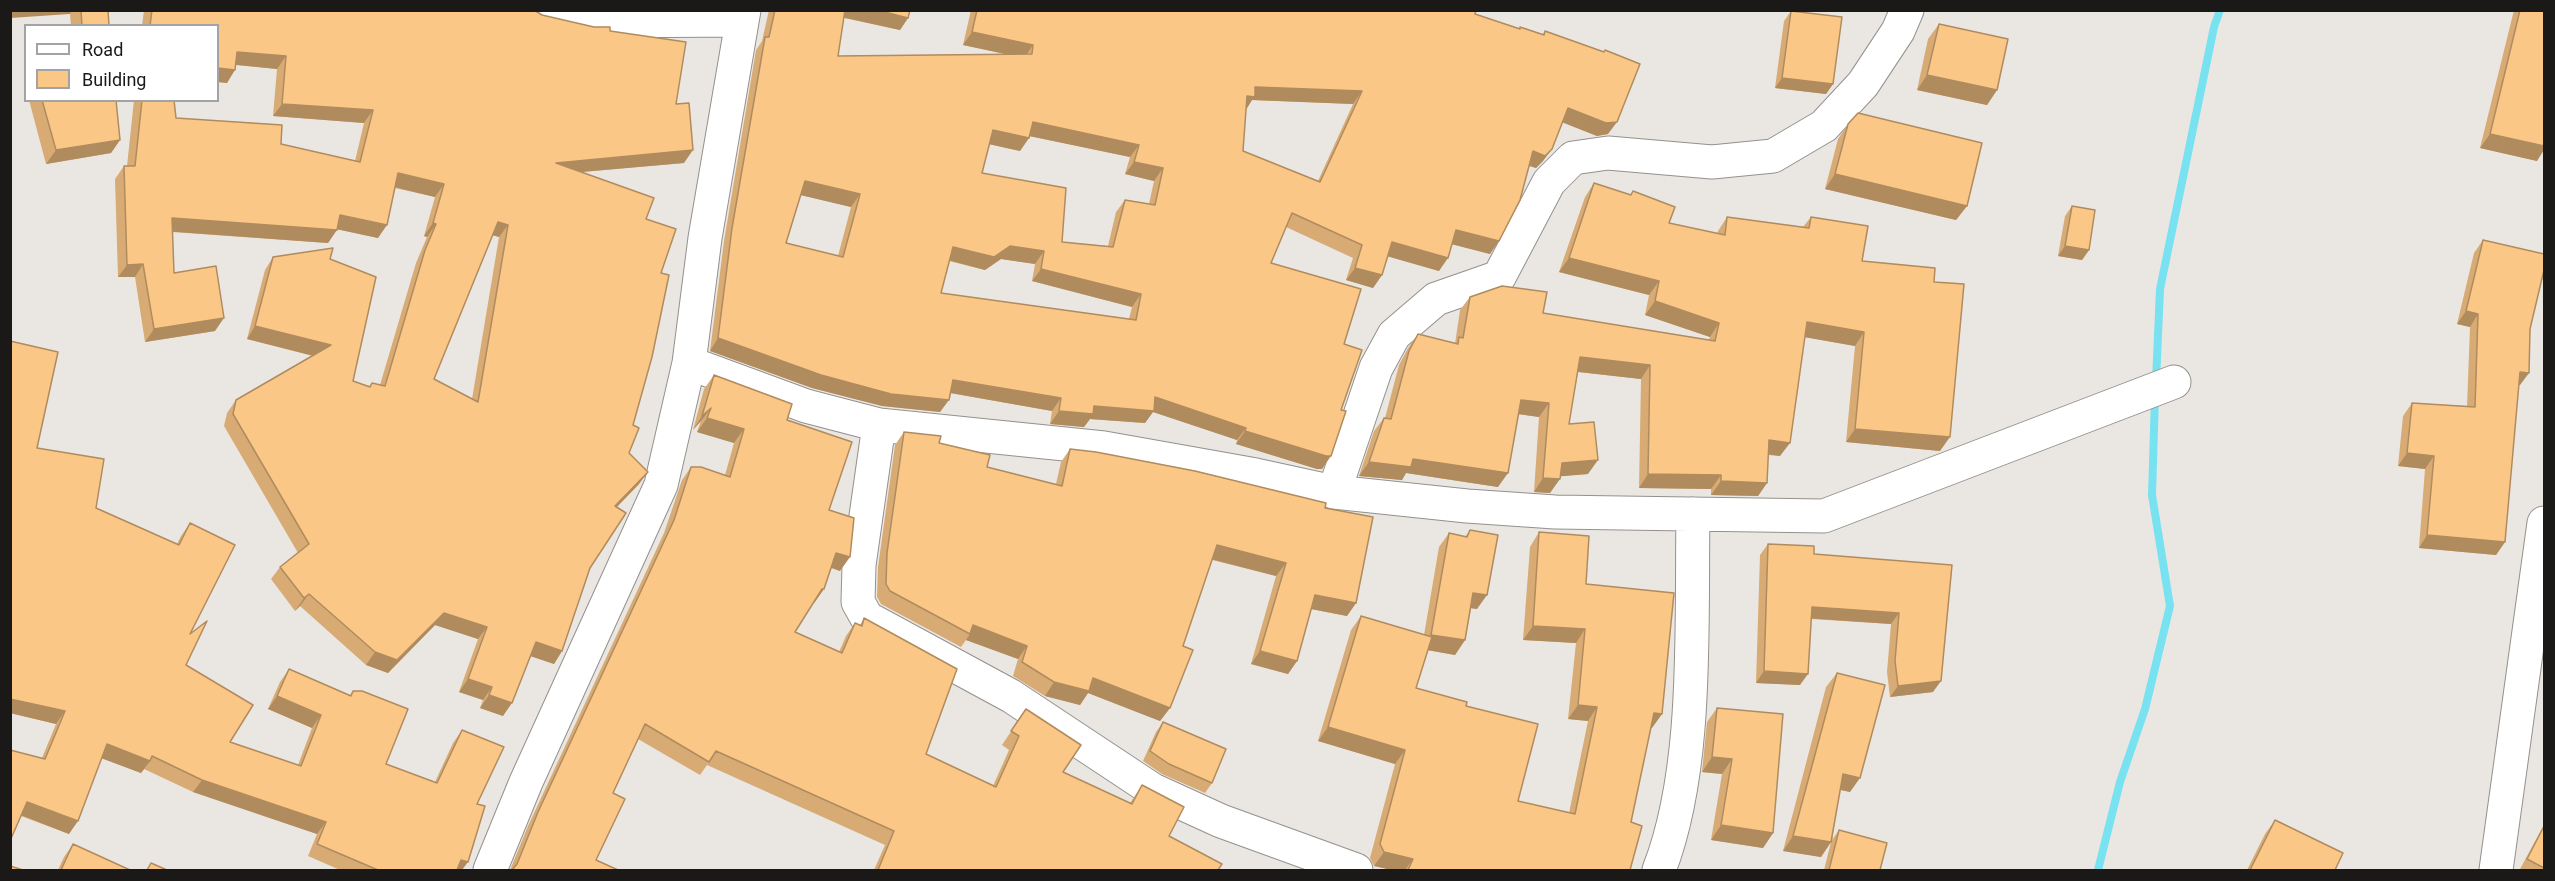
<!DOCTYPE html>
<style>
body{margin:0}
#map{position:relative;width:2555px;height:881px;overflow:hidden;background:#eae7e3;font-family:Roboto,sans-serif}
canvas{display:block}
.frame{position:absolute;inset:0;border:12px solid #1a1918;pointer-events:none}
.legend{position:absolute;left:24px;top:24px;width:195px;height:78px;box-sizing:border-box;background:#fff;border:2px solid #a3a3a3;margin:0;padding:8px 10px;list-style:none;font-size:18px;color:#1a1918}
.legend li{display:flex;align-items:center;gap:12px;height:30px}
.legend b{width:30px;border:2px solid #a3a3a3}
</style>
<div id="map">
<canvas width="2555" height="881"></canvas>
<div class="frame"></div>
<ul class="legend">
<li><b style="height:8px;background:#fff"></b>Road</li>
<li><b style="height:16px;background:#fbc787"></b>Building</li>
</ul>
</div>
<script>
const ctx = document.querySelector('canvas').getContext('2d');
ctx.lineJoin = 'round';
function strokePath(path, color, width, dash) { ctx.strokeStyle = color; ctx.lineWidth = width; ctx.lineCap = dash ? 'butt' : 'round'; ctx.setLineDash(dash || []); ctx.stroke(path); }
function fill(path, color) { ctx.fillStyle = color; ctx.fill(path, 'evenodd'); }
const stream = new Path2D(`
 M2156,381L2160,289L2214,27L2220,10
 M2098,870L2120,782L2145,709L2170,606L2152,495L2155,397`);
const minor = new Path2D(`
 M538,10L589,21L742,20
 M689,363L806,406L879,425L1104,448L1256,475L1334,492L1467,506L1555,512L1824,516L2174,382
 M879,425L859,565L858,602L867,618L1011,696L1153,790L1221,821L1356,870
 M1334,492L1376,368L1394,335L1436,299L1499,277L1549,182L1573,158L1608,153L1712,162L1773,156L1824,126L1863,84L1898,31L1907,10
 M490,870L526,782L661,485L689,363L705,238L744,10
 M1659,870C1699,768 1691,624 1693,514
 M2496,870L2544,523`);
const wall = new Path2D(`
 M10,10H108L109,26H71L70,14Z
 M144,10H534L542,15L610,31L676,104L684,163L582,172L646,219L661,273L633,425L629,453L639,484L617,507L590,568L562,651L554,664L531,656L503,716L480,708L483,700L459,692L478,639L435,625L388,673L366,665L300,606L295,611L271,579L280,567L298,553L224,426L227,413L236,400L313,356L247,339L265,270L273,257L330,259L353,381L369,386L372,383L380,385L416,263L427,237L424,236L435,197L395,188L378,238L337,229L328,243L172,232L174,273L215,331L145,342L135,277H118L115,179L124,166H127L134,100H174L176,118L281,144L355,161L364,123L273,116L277,69L236,65L227,83L218,82V26H142ZM492,235L499,237L472,399L434,379Z
 M769,10H910L908,18L900,30L844,18L838,56L1005,54L963,45L971,10H1476L1475,14L1519,29L1520,27L1543,34L1545,31L1604,52L1605,50L1608,134L1597,136L1562,122L1543,161L1536,168L1529,166L1490,254L1452,244L1439,271L1387,256L1382,275L1373,288L1346,280L1353,258L1286,227L1271,263L1344,344L1322,469H1317L1236,444L1237,440L1153,412L1145,423L1090,419L1084,427L1050,424L1052,411L950,393L940,412L882,406L812,388L710,351L724,241L756,50L762,41ZM1252,100L1353,104L1318,181L1243,151L1246,109ZM1030,136L1130,157L1125,174L1154,181L1149,204L1125,200L1116,212L1108,246L1062,242L982,173L989,144L1020,151ZM801,195L851,207L838,256L786,243ZM1001,259L1035,264L1032,281L1132,307L1129,319L941,293L949,261L985,270Z
 M2514,10H2544L2537,161L2480,148Z
 M1791,11L1833,84L1826,94L1775,88L1784,21Z
 M1939,24L1997,90L1987,105L1917,90L1928,39Z
 M29,100H116L120,140L111,153L46,164Z
 M1848,124L1967,206L1956,220L1825,189L1838,139Z
 M1594,183L1630,195L1633,191L1669,223L1717,234L1718,231L1727,217L1803,227L1811,217L1862,261L1934,282L1940,451L1846,442L1855,346L1805,337L1780,456L1768,455L1767,483L1758,496L1711,495V489L1639,488L1641,379L1578,372L1569,424L1588,474L1560,476L1550,493L1534,492L1539,417L1518,414L1498,487L1406,473L1402,480L1359,476L1374,431L1384,418H1385L1399,365L1408,348L1418,334L1455,344L1460,310L1470,297L1543,313L1709,340L1710,337L1645,315L1649,295L1559,272L1585,197Z
 M2072,206L2089,250L2082,260L2058,256L2065,216Z
 M2483,240L2530,329L2520,385H2518L2505,542L2496,555L2419,548L2425,469L2398,466L2403,416L2412,403L2467,406L2470,327L2457,324L2474,253Z
 M10,341L37,448L96,508L177,544L181,536L190,523V634L186,665L230,742L298,765L312,728L268,709L280,682L289,669L350,695L353,691L386,764L435,782L453,743L462,730L477,804L462,870H340L308,856L317,834L193,792L144,769L141,773L102,758L69,834L21,816L42,758L56,724L10,713Z
 M714,375L787,420L829,510L840,571L831,568L824,589L814,603H813L795,632L839,652L846,636L855,623L860,625L864,618L926,754L993,786L1009,750L1002,745L1026,709L1063,772L1130,803L1142,785L1169,836L1218,870H874L885,845L707,765L700,775L638,739L613,793L596,860L618,870H510L528,826L664,533L682,480L691,467L725,475L734,443L697,432L701,421L693,430L704,389Z
 M904,432L939,443L987,467L1056,484L1061,462L1070,449L1325,508L1356,603L1347,616L1311,609L1297,661L1288,674L1251,664L1276,576L1212,560L1183,646L1170,708L1160,721L1088,693L1080,705L1045,696L1013,676L1018,659L966,640L961,647L881,604L877,597L878,567L895,445Z
 M1470,530L1477,609L1471,608L1465,640L1455,655L1428,650L1416,688L1466,706L1518,801L1569,813L1588,721L1568,719L1576,643L1523,640L1530,547L1539,532L1586,584L1662,714L1651,728L1631,822L1630,870H1392L1374,866L1370,858L1395,764L1318,741L1351,630L1361,616L1424,635L1439,547L1449,533L1465,537Z
 M1768,544L1814,554L1952,565L1933,692L1890,697L1887,672L1891,624L1811,619L1800,685L1756,683L1760,555Z
 M1837,673L1850,792L1840,790L1832,840L1839,830L1880,870H1824L1831,842L1821,857L1783,851L1826,687Z
 M1717,708L1773,833L1763,848L1711,840L1722,774L1702,772L1707,722Z
 M1163,722L1212,783L1205,793L1162,774L1143,761L1156,732Z
 M2275,820L2335,870H2247L2265,834Z
 M2544,826V870H2523L2520,869L2539,834Z
 M73,844L130,870H58L64,857Z`);
const shadedWall = new Path2D(`
 M10,10H72L70,14L10,18Z
 M842,10H877L908,18L900,30L837,16Z
 M972,32L1033,45L1024,58L963,45Z
 M237,52L286,56L277,69L228,64Z
 M218,68L235,70L227,83L218,82Z
 M1927,75L1997,90L1987,105L1917,90Z
 M1782,78L1833,84L1826,94L1775,88Z
 M1255,87L1362,91L1353,104L1252,100L1246,110L1247,96Z
 M282,104L373,110L364,123L273,116Z
 M1568,108L1617,122L1608,134L1597,136L1559,121Z
 M1033,122L1139,145L1130,157L1024,135Z
 M993,130L1029,138L1020,151L984,143Z
 M2490,134L2544,146V150L2537,161L2480,148Z
 M120,140L111,153L46,164L56,150Z
 M1552,149L1543,161L1536,168L1524,164L1533,151Z
 M693,150L684,163L547,175L556,163Z
 M1134,162L1163,168L1154,181L1125,174Z
 M398,173L444,184L435,197L390,186Z
 M1835,174L1967,206L1956,220L1825,189Z
 M805,181L860,194L851,207L796,194Z
 M340,215L387,225L378,238L331,228Z
 M172,218L337,230L328,243L163,231Z
 M498,222L508,225L499,237L489,234Z
 M433,223L436,224L427,237L424,236Z
 M1456,230L1499,241L1490,254L1447,243Z
 M1392,242L1448,258L1439,271L1383,255Z
 M1010,246L1044,251L1035,264L1001,259L985,270L944,259L953,247Z
 M2065,246L2089,250L2082,260L2058,256Z
 M1569,258L1659,281L1649,295L1559,272Z
 M143,264L135,277H118L127,265Z
 M1355,268L1382,275L1373,288L1346,280Z
 M1041,269L1141,294L1132,307L1032,281Z
 M1655,301L1719,323L1710,337L1645,315Z
 M2466,311L2478,314L2470,327L2457,324Z
 M224,318L215,331L145,342L154,329Z
 M1807,322L1864,332L1855,346L1798,336Z
 M255,326L331,345L322,358L247,339Z
 M718,338L949,400L940,412L882,406L812,388L710,351Z
 M1580,357L1650,365L1641,379L1570,371Z
 M2520,372L2529,373L2520,385H2511Z
 M953,380L1061,398L1052,411L945,392Z
 M1155,397L1246,428L1237,440L1153,412L1145,423L1090,419L1084,427L1050,424L1059,411Z
 M1521,400L1549,403L1539,417L1511,413Z
 M711,408L701,421L693,430L702,416Z
 M707,418L744,429L734,443L697,432Z
 M1855,429L1950,437L1940,451L1846,442Z
 M1245,431L1331,456L1322,469H1317L1236,444Z
 M1769,440L1790,443L1780,456L1760,453Z
 M2407,453L2434,456L2425,469L2398,466Z
 M1413,459L1508,473L1498,487L1406,473L1402,480L1359,476L1369,462Z
 M1598,460L1588,474L1553,477L1562,463Z
 M648,472L639,484L606,518L615,506Z
 M1648,474L1721,475L1711,489L1639,488Z
 M1543,478L1560,479L1550,493L1534,492Z
 M1721,481L1767,483L1758,496L1711,495Z
 M2427,535L2505,542L2496,555L2419,548Z
 M1217,545L1286,563L1276,576L1207,558Z
 M836,553L850,557L840,571L827,566Z
 M822,589H824L814,603L812,602Z
 M1473,593L1487,595L1477,609L1463,607Z
 M309,594L300,606L295,611L304,598Z
 M1315,595L1356,603L1347,616L1306,608Z
 M1812,607L1899,613L1891,624L1804,618Z
 M444,613L487,627L478,639L435,625L388,673L366,665L375,652Z
 M973,625L1027,646L1018,659L966,640L970,634Z
 M1533,626L1585,629L1576,643L1523,640Z
 M1431,635L1465,640L1455,655L1421,649Z
 M536,642L562,651L554,664L527,655Z
 M1260,651L1297,661L1288,674L1251,664Z
 M1764,671L1808,674L1800,685L1756,683Z
 M1093,678L1170,708L1160,721L1088,693L1080,705L1045,696L1054,682Z
 M468,679L492,687L483,700L459,692Z
 M1941,681L1933,692L1890,697L1898,686Z
 M489,695L512,703L503,716L480,708Z
 M277,696L321,715L312,728L268,709Z
 M10,699L65,711L56,724L10,713Z
 M1578,705L1597,707L1588,721L1568,719Z
 M1654,713L1662,714L1652,728L1644,727Z
 M1328,727L1405,750L1395,764L1318,741Z
 M107,744L150,761L141,773L98,757Z
 M1712,757L1732,759L1722,774L1702,772Z
 M1843,774L1860,778L1850,792L1833,788Z
 M202,780L326,822L317,834L193,792Z
 M27,802L78,821L69,834L18,814Z
 M1721,825L1773,833L1763,848L1711,840Z
 M1793,836L1831,842L1821,857L1783,851Z
 M1384,852L1413,859L1405,870H1392L1374,866Z
 M461,860L468,862L462,870H453Z`);
const building = new Path2D(`
 M81,10H108L109,26H82Z
 M152,10H534L542,15L594,27H610V31L686,42L676,104L689,103L693,150L556,163L654,198L646,219L676,229L661,273L669,275L652,357L633,425L639,428L629,453L648,472L615,506L626,513L590,568L562,651L536,642L512,703L489,695L492,687L468,679L487,627L444,613L397,660L375,652L309,594L304,598L280,567L309,544L233,414L236,400L331,345L255,326L273,257L333,248L330,259L376,277L353,381L370,387L372,383L385,386L425,250L436,224L433,223L444,184L398,173L387,225L340,215L337,230L172,218L174,273L216,266L224,318L154,329L143,264L127,265L124,166H135L142,100H174L176,118L282,125L281,144L360,162L373,110L282,104L286,56L237,52L235,70L218,68V26H150ZM498,222L508,225L478,402L434,379Z
 M775,10H845L838,56L1032,54L1033,45L972,32L977,10H1476L1475,14L1520,29V27L1544,35L1545,31L1604,52L1605,50L1640,64L1617,122L1606,123L1568,108L1552,149L1545,156L1533,151L1520,200L1499,241L1456,230L1448,258L1392,242L1382,275L1355,268L1362,245L1292,213L1271,263L1361,289L1344,344L1362,350L1341,410L1346,411L1331,456H1326L1245,431L1246,428L1155,397L1154,411L1094,406L1093,414L1059,411L1061,398L953,380L949,400L891,394L821,375L718,338L732,228L765,37H769ZM1255,87L1362,91L1320,182L1243,151L1247,96L1255,97ZM1033,122L1139,145L1134,162L1163,168L1155,205L1125,200L1113,247L1062,242L1066,188L982,173L993,130L1029,138ZM805,181L860,194L843,257L786,243ZM1010,246L1044,251L1041,269L1141,294L1136,320L941,293L953,247L994,257Z
 M877,10H910L908,18Z
 M2520,10H2544V146L2490,134Z
 M1791,11L1842,17L1833,84L1782,78Z
 M1939,24L2008,39L1997,90L1927,75Z
 M42,100H116L120,140L56,150Z
 M1858,113L1982,143L1967,206L1835,174L1848,124Z
 M1594,183L1631,195L1633,191L1675,207L1669,223L1725,235L1727,217L1809,228L1811,217L1868,226L1862,261L1935,268L1934,282L1964,284L1950,437L1855,429L1864,332L1807,322L1790,443L1769,440L1767,483L1721,481V475L1648,474L1650,365L1580,357L1569,424L1594,422L1598,460L1562,463L1560,479L1543,478L1549,403L1521,400L1508,473L1413,459L1411,467L1369,462L1384,418L1391,419L1409,351L1418,334L1458,344L1459,337L1463,338L1470,297L1502,286L1547,292L1543,313L1715,341L1719,323L1655,301L1659,281L1569,258Z
 M2072,206L2095,210L2089,250L2065,246Z
 M2483,240L2544,254V270L2530,329L2529,373L2520,372L2505,542L2427,535L2434,456L2407,453L2412,403L2475,407L2478,314L2466,311Z
 M10,341L58,352L37,448L104,459L96,508L179,545L190,523L235,545L190,634L207,621L186,665L253,705L230,742L301,766L321,715L277,696L289,669L351,696L353,691H362L408,709L386,764L437,783L462,730L504,747L477,804L485,806L468,862L461,860L457,870H378L317,844L326,822L202,780L152,756L150,761L107,744L78,821L27,802L10,841V750L45,759L65,711L10,699Z
 M714,375L792,404L787,420L852,442L829,510L854,518L850,557L836,553L824,589H822L795,632L842,653L855,623L862,626L864,618L957,669L926,754L996,787L1019,736L1011,731L1026,709L1081,745L1063,772L1132,804L1142,785L1184,807L1169,836L1222,864L1218,870H878L894,831L716,751L709,762L645,724L613,793L625,799L596,860L618,870H512L517,864L538,812L674,520L691,467H701L730,477L744,429L707,418L711,408L702,416Z
 M904,432L941,436L939,443L990,455L987,467L1062,486L1070,449L1096,452L1195,471L1326,503L1325,508L1373,517L1356,603L1315,595L1297,661L1260,651L1286,563L1217,545L1183,646L1193,650L1170,708L1093,678L1089,691L1054,682L1022,662L1027,646L973,625L970,634L890,591L886,584L887,553Z
 M1470,530L1498,535L1487,595L1473,593L1465,640L1431,635L1449,533L1467,537Z
 M1539,532L1589,536L1586,584L1674,593L1662,714L1654,713L1631,822L1642,826L1630,870H1408L1413,859L1384,852L1380,844L1405,750L1328,727L1361,616L1432,637L1416,688L1467,702L1466,706L1538,724L1518,801L1575,814L1597,707L1578,705L1585,629L1533,626Z
 M1768,544L1814,546V554L1952,565L1941,681L1898,686L1895,661L1899,613L1812,607L1808,674L1764,671Z
 M1837,673L1885,685L1860,778L1843,774L1831,842L1793,836Z
 M1717,708L1783,714L1773,833L1721,825L1732,759L1712,757Z
 M1163,722L1226,749L1212,783L1169,764L1150,751Z
 M2275,820L2343,853L2335,870H2250Z
 M2544,826V868L2527,859Z
 M1839,830L1887,843L1880,870H1829Z
 M73,844L130,870H61Z
 M151,863L167,870H147Z
 M10,866L23,870H10Z`);
strokePath(stream, '#78e2f1', 8);
strokePath(minor, '#94918d', 35);
strokePath(minor, '#fff', 33);
fill(wall, '#d8ab74');
fill(shadedWall, '#b08b5e');
fill(building, '#fbc787');
strokePath(building, '#b08b5e', 1.5);
</script>
